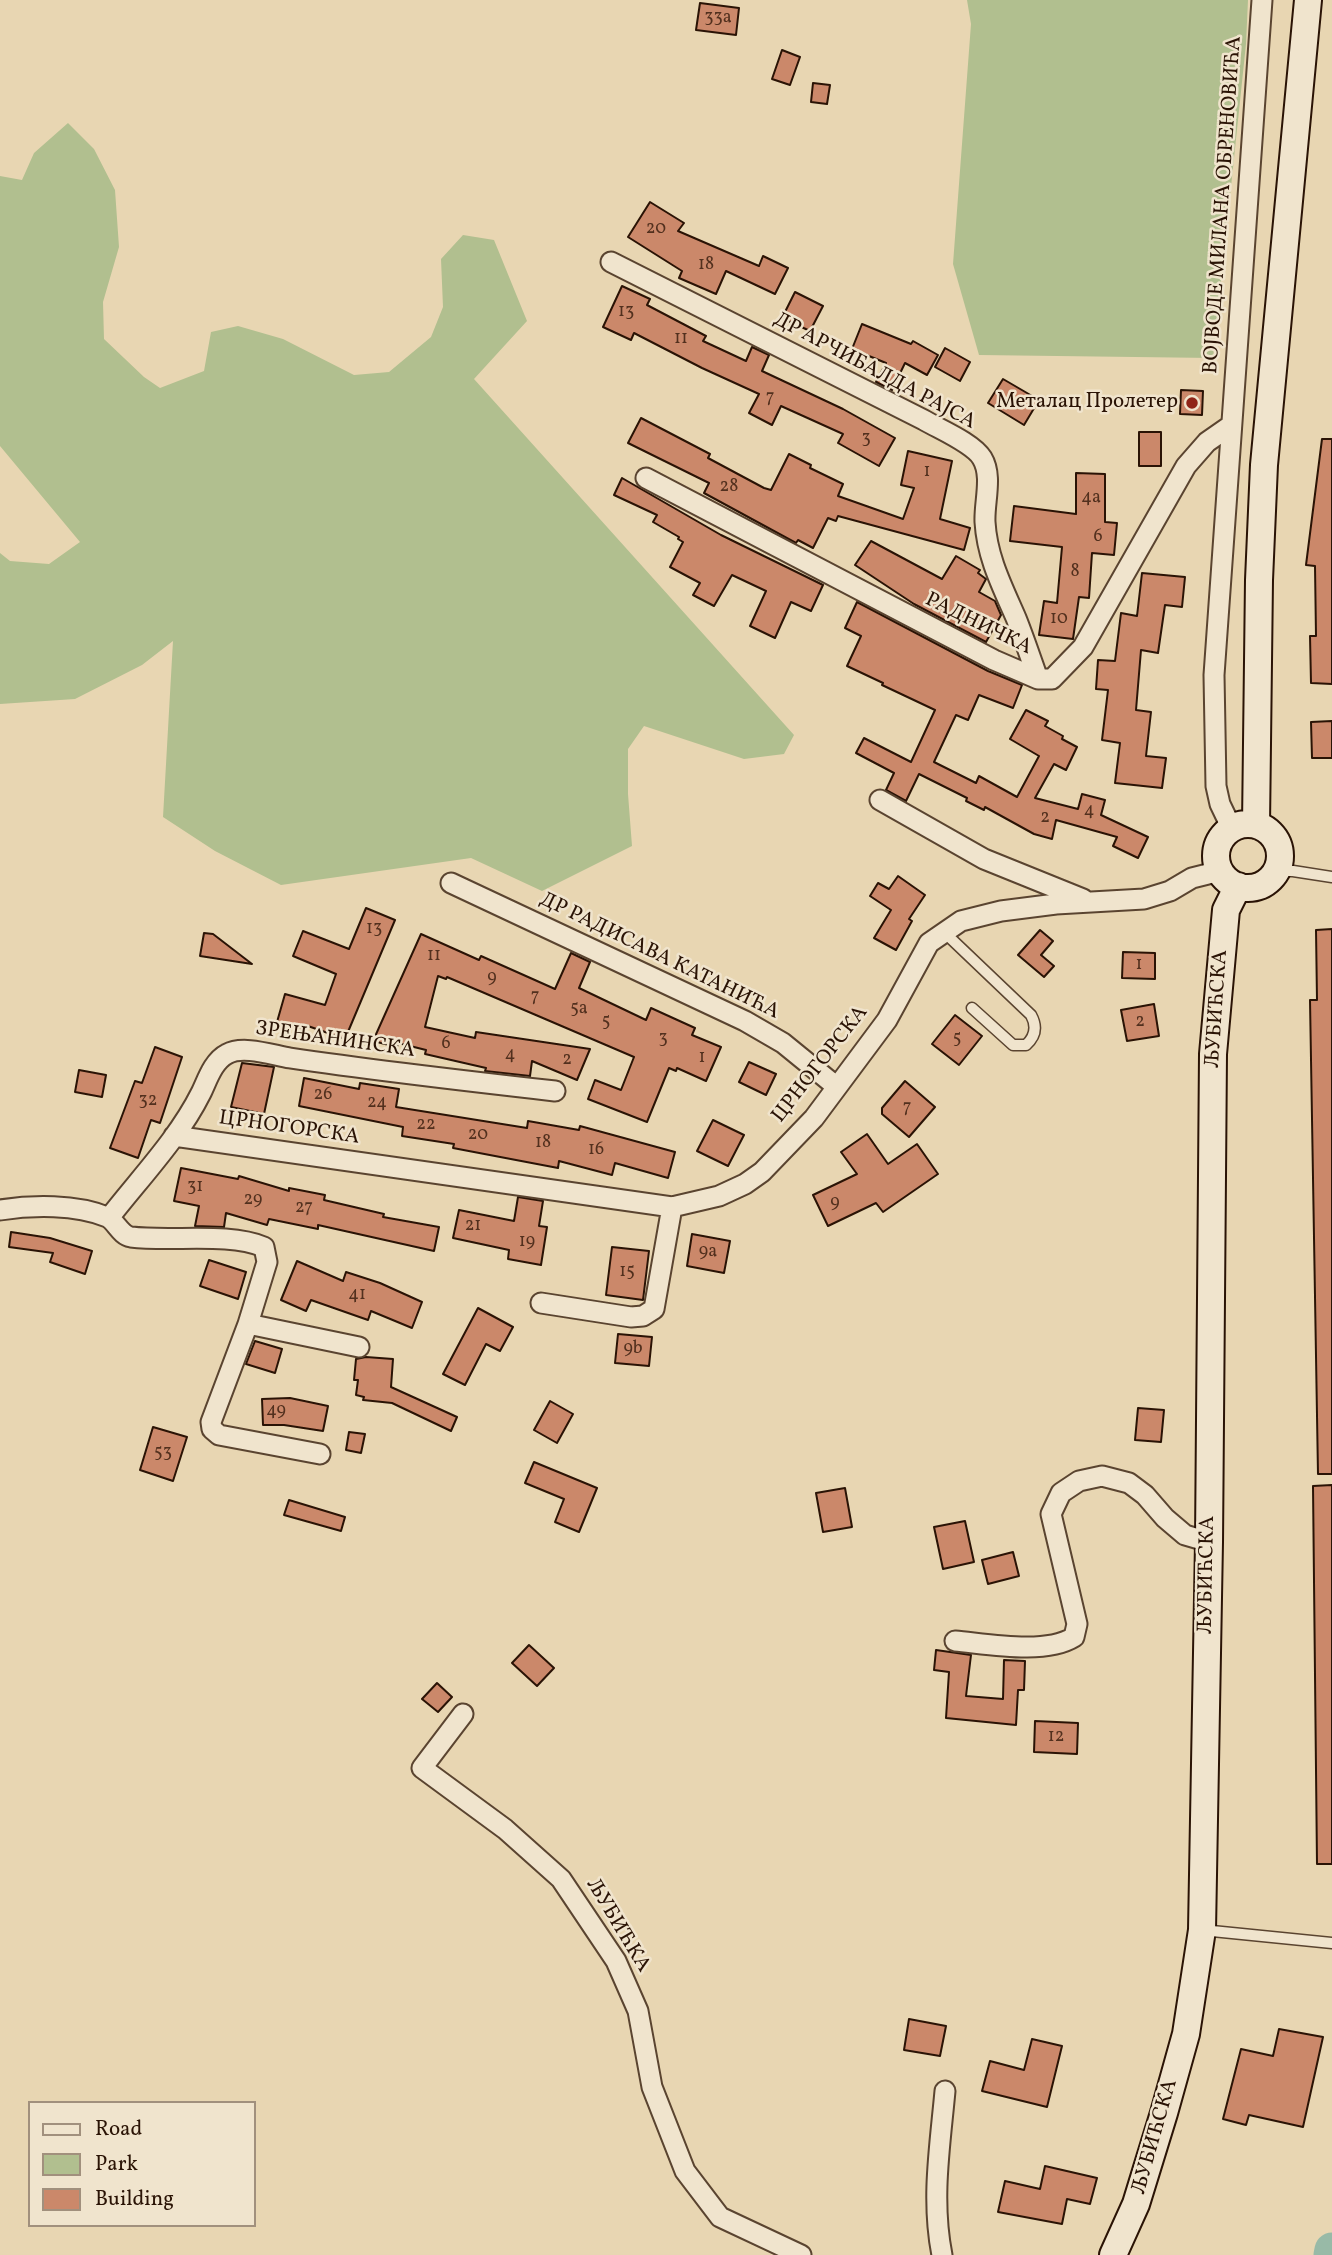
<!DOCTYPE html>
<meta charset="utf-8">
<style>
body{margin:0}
#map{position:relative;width:1332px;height:2255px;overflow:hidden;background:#e8d6b2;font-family:Vollkorn,serif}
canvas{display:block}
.legend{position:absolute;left:28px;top:2101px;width:228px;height:126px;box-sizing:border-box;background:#f0e4cd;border:2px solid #a1907d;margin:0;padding:9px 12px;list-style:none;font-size:21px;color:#2a1305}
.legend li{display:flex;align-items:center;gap:14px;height:35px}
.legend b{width:35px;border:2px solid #a1907d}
</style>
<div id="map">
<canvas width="1332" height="2255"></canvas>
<ul class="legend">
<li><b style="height:9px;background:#f0e4cd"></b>Road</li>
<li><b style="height:19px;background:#b1bf8f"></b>Park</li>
<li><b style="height:19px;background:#cb886a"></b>Building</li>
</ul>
</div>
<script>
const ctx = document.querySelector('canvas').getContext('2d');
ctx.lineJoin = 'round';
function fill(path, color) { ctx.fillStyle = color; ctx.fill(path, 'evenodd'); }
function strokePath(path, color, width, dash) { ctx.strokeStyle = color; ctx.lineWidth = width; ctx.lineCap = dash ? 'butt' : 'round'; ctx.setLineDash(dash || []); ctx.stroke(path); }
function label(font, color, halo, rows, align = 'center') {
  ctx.font = font + ' Vollkorn,serif'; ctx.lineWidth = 5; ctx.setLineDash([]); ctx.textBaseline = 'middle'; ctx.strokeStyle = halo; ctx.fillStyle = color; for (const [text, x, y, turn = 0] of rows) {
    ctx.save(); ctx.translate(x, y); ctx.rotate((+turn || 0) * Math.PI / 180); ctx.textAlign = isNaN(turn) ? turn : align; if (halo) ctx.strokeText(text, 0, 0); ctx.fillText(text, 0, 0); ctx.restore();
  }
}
const green = new Path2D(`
 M967,0H1248L1246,44L1213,358L979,355L953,264L971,24Z
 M68,123L94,149L115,190L119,247L103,302L104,339L144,377L160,388L204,371L211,332L238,326L283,339L354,375L389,372L431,337L443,307L441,259L463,235L494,240L527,321L474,379L794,735L784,754L744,759L644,726L628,749V794L632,846L542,891L471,858L281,885L215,851L163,817L173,641L142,665L75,699L0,704V553L10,561L49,564L80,542L0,446V176L22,180L34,153Z`);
const river = new Path2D(`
 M1331,2255L1332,2250`);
const building = new Path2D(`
 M700,3L739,8L736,35L696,30Z
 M782,50L800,57L790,85L772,79Z
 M813,83L830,85L827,104L811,102Z
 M650,202L684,223L678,231L759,266L763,256L788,268L775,294L726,271L716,294L679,278L682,271L628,237Z
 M622,286L650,299L647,305L706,336L703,341L746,361L752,347L769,355L762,371L843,409L895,438L879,466L838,443L843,434L781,406L772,425L749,413L759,394L702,368L634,333L631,340L603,327Z
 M795,292L823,306L810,331L782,318Z
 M862,324L911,344L913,341L938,355L927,375L905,363L892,390L876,382L886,363L852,349Z
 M945,348L970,362L960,381L935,367Z
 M1003,379L1039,400L1024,425L988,403Z
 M1181,390L1203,391L1202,415L1180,414Z
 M641,418L710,454L708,458L764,488L771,490L789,454L811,465L810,468L843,484L838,496L903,519L914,488L901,485L908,451L952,461L940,519L970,528L964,550L838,516L836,521L828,518L813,548L798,540L796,543L704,493L709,483L628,443Z
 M1139,432H1161V466H1139Z
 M1322,439H1332V684L1311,683L1310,636H1316L1315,566L1306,565Z
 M1076,473L1105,474V522L1117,523L1114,555L1092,553L1089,598L1079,597L1073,639L1039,635L1044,601L1057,603L1062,547L1010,541L1014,506L1076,514Z
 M622,478L721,535L823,585L811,611L791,602L775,638L750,626L766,591L732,575L714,606L693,595L700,583L670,567L683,542L678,539L679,537L653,522L657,515L614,495Z
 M871,541L942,579L956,556L980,570L978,573L986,579L979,592L995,601L1001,615L986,642L914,604L855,565Z
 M1142,573L1185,577L1182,607L1165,605L1158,653L1141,650L1136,710L1151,712L1146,756L1166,758L1162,788L1115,783L1120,743L1102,740L1108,690L1096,689L1098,660L1115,661L1121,613L1137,616Z
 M857,602L988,671L1022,685L1013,708L979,695L968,720L956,715L934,762L976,783L979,776L1017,797L1039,756L1010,739L1026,710L1048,721L1045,726L1063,736L1062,739L1077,747L1066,770L1054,764L1035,798L1078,809L1082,794L1105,800L1101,815L1148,837L1138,858L1113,846L1117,837L1056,820L1052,839L1034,834L985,807L984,810L966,801L967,798L919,774L906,801L886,790L894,773L856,753L864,738L911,762L935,710L882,685L883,683L847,666L861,636L845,628Z
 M1332,721V758H1312L1311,722Z
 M898,876L925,895L909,919L912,921L896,950L874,938L891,910L870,896L878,883L889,889Z
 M366,908L395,920L345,1039L305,1025L304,1029L277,1022L285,994L325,1005L336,974L293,956L303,931L349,949Z
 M1332,929V1474H1318L1310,1000H1317L1316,930Z
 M1040,930L1053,941L1041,955L1054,966L1044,977L1018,955Z
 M204,933L213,934L252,964L200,956Z
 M421,934L479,960L481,956L555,989L571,953L590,962L579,988L646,1020L651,1008L695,1028L692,1035L721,1047L706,1081L677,1068L676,1071L669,1068L647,1122L588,1099L595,1080L621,1090L634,1057L447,977L446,979L438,976L425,1027L475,1038L476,1032L590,1049L577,1080L532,1061L530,1076L485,1071L486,1068L425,1054L426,1050L398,1043L397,1047L373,1041Z
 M1123,952L1155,953V979L1122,978Z
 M1154,1004L1159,1036L1127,1041L1121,1010Z
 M955,1015L982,1036L959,1065L932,1044Z
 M155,1047L182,1057L160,1123L151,1120L138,1158L110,1148L135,1081L142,1083Z
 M749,1062L776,1074L766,1095L739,1082Z
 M242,1063L274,1067L264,1114L231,1107Z
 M79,1070L106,1075L102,1097L75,1092Z
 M304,1078L359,1089L360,1083L399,1089L396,1107L527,1128L528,1121L579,1130L580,1126L675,1152L668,1178L615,1163L612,1175L559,1161L558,1168L453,1148L454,1144L402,1136L403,1127L299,1106Z
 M905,1081L935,1107L909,1137L882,1114V1108Z
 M713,1120L744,1135L728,1166L697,1151Z
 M867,1134L888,1164L917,1144L938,1174L883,1212L876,1203L828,1226L813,1195L857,1174L841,1152Z
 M181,1168L238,1179L239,1176L289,1191V1188L325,1195L324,1200L384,1214L383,1217L439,1227L434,1251L318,1225V1229L269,1219L267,1225L226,1213L224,1227L195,1226L199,1206L174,1201Z
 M518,1197L543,1201L539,1226L547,1227L541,1265L508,1259L509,1250L453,1238L459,1210L514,1221Z
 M11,1232L50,1238L92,1251L85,1274L50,1262L53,1253L9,1247Z
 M692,1234L730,1241L724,1273L687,1266Z
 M612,1247L649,1251L643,1300L606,1295Z
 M209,1260L246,1272L238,1299L200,1286Z
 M297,1261L343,1281L346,1272L380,1283L422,1302L412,1328L371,1311L368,1320L311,1300L306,1311L281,1300Z
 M478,1308L513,1327L500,1351L486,1344L465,1385L443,1374Z
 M618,1334L652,1337L649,1366L615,1363Z
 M255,1341L282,1349L275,1373L246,1364Z
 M366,1357L393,1359L391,1387L457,1417L451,1431L392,1403L363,1400L364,1397L356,1395L358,1380H354L356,1359Z
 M290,1398L328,1406L323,1431L284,1425H263L262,1399Z
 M550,1401L573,1414L557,1443L534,1430Z
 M1138,1408L1164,1410L1161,1442L1135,1440Z
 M153,1427L187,1437L173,1481L140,1470Z
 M349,1432L365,1434L361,1453L346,1450Z
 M534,1462L597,1488L579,1532L555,1522L564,1499L525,1483Z
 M1332,1485V1864H1317L1313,1486Z
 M845,1488L852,1527L823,1532L816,1493Z
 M289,1500L345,1517L341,1531L284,1515Z
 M965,1521L974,1562L943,1569L934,1527Z
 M1013,1552L1019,1576L988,1584L982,1560Z
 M529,1645L554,1668L537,1686L512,1663Z
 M936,1650L971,1655L966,1696L1003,1699L1004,1660L1025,1661L1024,1690H1018L1016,1725L946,1718L949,1672L934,1670Z
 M437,1683L452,1697L438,1712L422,1699Z
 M1035,1721L1078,1723L1077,1754L1034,1752Z
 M909,2019L946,2026L940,2056L904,2050Z
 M1279,2029L1323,2037L1303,2127L1249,2115L1246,2125L1223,2119L1241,2049L1273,2056Z
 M1032,2039L1062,2046L1047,2107L982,2091L990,2061L1024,2070Z
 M1045,2166L1097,2178L1090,2204L1067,2199L1062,2224L998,2212L1005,2181L1040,2189Z`);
const lane = new Path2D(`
 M1276,871H1293L1332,877
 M945,933L1031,1015C1037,1026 1036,1036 1026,1045H1013L972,1008
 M1202,1930L1332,1943`);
const street = new Path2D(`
 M611,262L924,420C939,429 973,443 982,458C993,476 984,502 985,522C987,557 1002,586 1016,618C1024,638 1031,659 1038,679
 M646,478L994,660L1038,679H1052L1083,647L1186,466L1207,442L1230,426
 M880,800L984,859L1083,899
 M1232,829L1220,804L1216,786L1214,675L1262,0
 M451,883L745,1021L783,1043L837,1087
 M174,1136L672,1207L719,1196L745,1184L762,1172L814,1118L887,1020L929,943L961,921L1001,911L1056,904L1144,899L1170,891L1192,878L1220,871
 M0,1210C32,1205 76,1204 107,1217C116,1221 120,1235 131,1237C172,1242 228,1232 264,1247L267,1262L248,1324L359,1347
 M109,1218C140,1178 178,1139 201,1093C207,1081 213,1061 227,1054C243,1045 272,1055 290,1058C378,1071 466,1081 555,1091
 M541,1303L631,1317L643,1316L654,1309L672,1207
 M248,1324L211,1422L212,1429L219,1435L320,1454
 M955,1641C988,1644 1045,1655 1074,1637L1077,1624L1051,1514L1061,1493L1079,1481L1102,1476L1129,1483L1145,1495L1165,1518L1185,1535L1209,1542
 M463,1714L422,1768L505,1829L561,1879L616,1961L638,2011L652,2087L685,2171L720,2217L801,2255
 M942,2255C931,2200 940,2146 945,2091`);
const secondary = new Path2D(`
 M1216 856a32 32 0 1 1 64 0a32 32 0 1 1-64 0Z
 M1256,825L1259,580L1264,465L1308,0
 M1113,2255L1136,2204L1164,2113L1186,2034L1202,1930L1209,1542L1213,1054L1226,910L1238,886`);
const markers = [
 [1192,403,7,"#8f2418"]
];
const numberNames = [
 ["33a",718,19],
 ["20",656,230],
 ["18",706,266],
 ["13",626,313],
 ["11",681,340],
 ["7",770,399],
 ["3",866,440],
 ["1",927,473],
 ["28",729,488],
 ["4a",1091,499],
 ["6",1098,538],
 ["8",1075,573],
 ["10",1059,620],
 ["4",1089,812],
 ["2",1045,819],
 ["13",374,930],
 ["11",434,957],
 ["1",1139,966],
 ["9",492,979],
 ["7",535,998],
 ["5a",579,1010],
 ["5",606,1023],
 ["2",1140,1023],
 ["3",663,1040],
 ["5",957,1040],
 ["6",446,1045],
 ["4",510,1056],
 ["1",702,1059],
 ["2",567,1061],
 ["26",323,1096],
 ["32",148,1102],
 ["24",377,1104],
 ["7",907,1109],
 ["22",426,1126],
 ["20",478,1136],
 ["18",543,1144],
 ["16",596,1151],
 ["31",195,1188],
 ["29",253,1201],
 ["9",835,1204],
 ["27",304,1209],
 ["21",473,1227],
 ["19",527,1243],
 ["9a",708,1253],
 ["15",627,1273],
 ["41",357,1296],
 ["9b",633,1350],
 ["49",276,1412],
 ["53",163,1454],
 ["12",1056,1738]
];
const streetNames = [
 ["ВОЈВОДЕ МИЛАНА ОБРЕНОВИЋА",1224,205,-86],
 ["ДР АРЧИБАЛДА РАЈСА",874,372,28],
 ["РАДНИЧКА",978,625,26],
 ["ДР РАДИСАВА КАТАНИЋА",659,957,26],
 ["ЉУБИЋСКА",1218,1009,-86],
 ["ЗРЕЊАНИНСКА",335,1041,8],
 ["ЦРНОГОРСКА",821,1065,-52],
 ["ЦРНОГОРСКА",289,1129,8],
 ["ЉУБИЋСКА",1208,1575,-89],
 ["ЉУБИЋКА",617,1926,59],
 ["ЉУБИЋСКА",1156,2137,-74]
];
const poiNames = [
 ["Металац Пролетер",1178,403]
];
fill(green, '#b1bf8f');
strokePath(river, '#98baa7', 35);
fill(building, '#cb886a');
strokePath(building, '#2a1305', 2);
strokePath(lane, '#5a4430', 13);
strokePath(street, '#5a4430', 23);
strokePath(secondary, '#2a1305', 30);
strokePath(lane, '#f0e4cd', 10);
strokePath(street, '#f0e4cd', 19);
strokePath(secondary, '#f0e4cd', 26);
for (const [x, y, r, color] of markers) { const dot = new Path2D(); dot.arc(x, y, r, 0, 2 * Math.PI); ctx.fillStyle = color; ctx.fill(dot); strokePath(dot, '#f0e4cd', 2.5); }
label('18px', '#52301e', null, numberNames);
label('21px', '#2a1305', '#f0e4cd', streetNames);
label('21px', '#2a1305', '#f0e4cd', poiNames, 'right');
</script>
